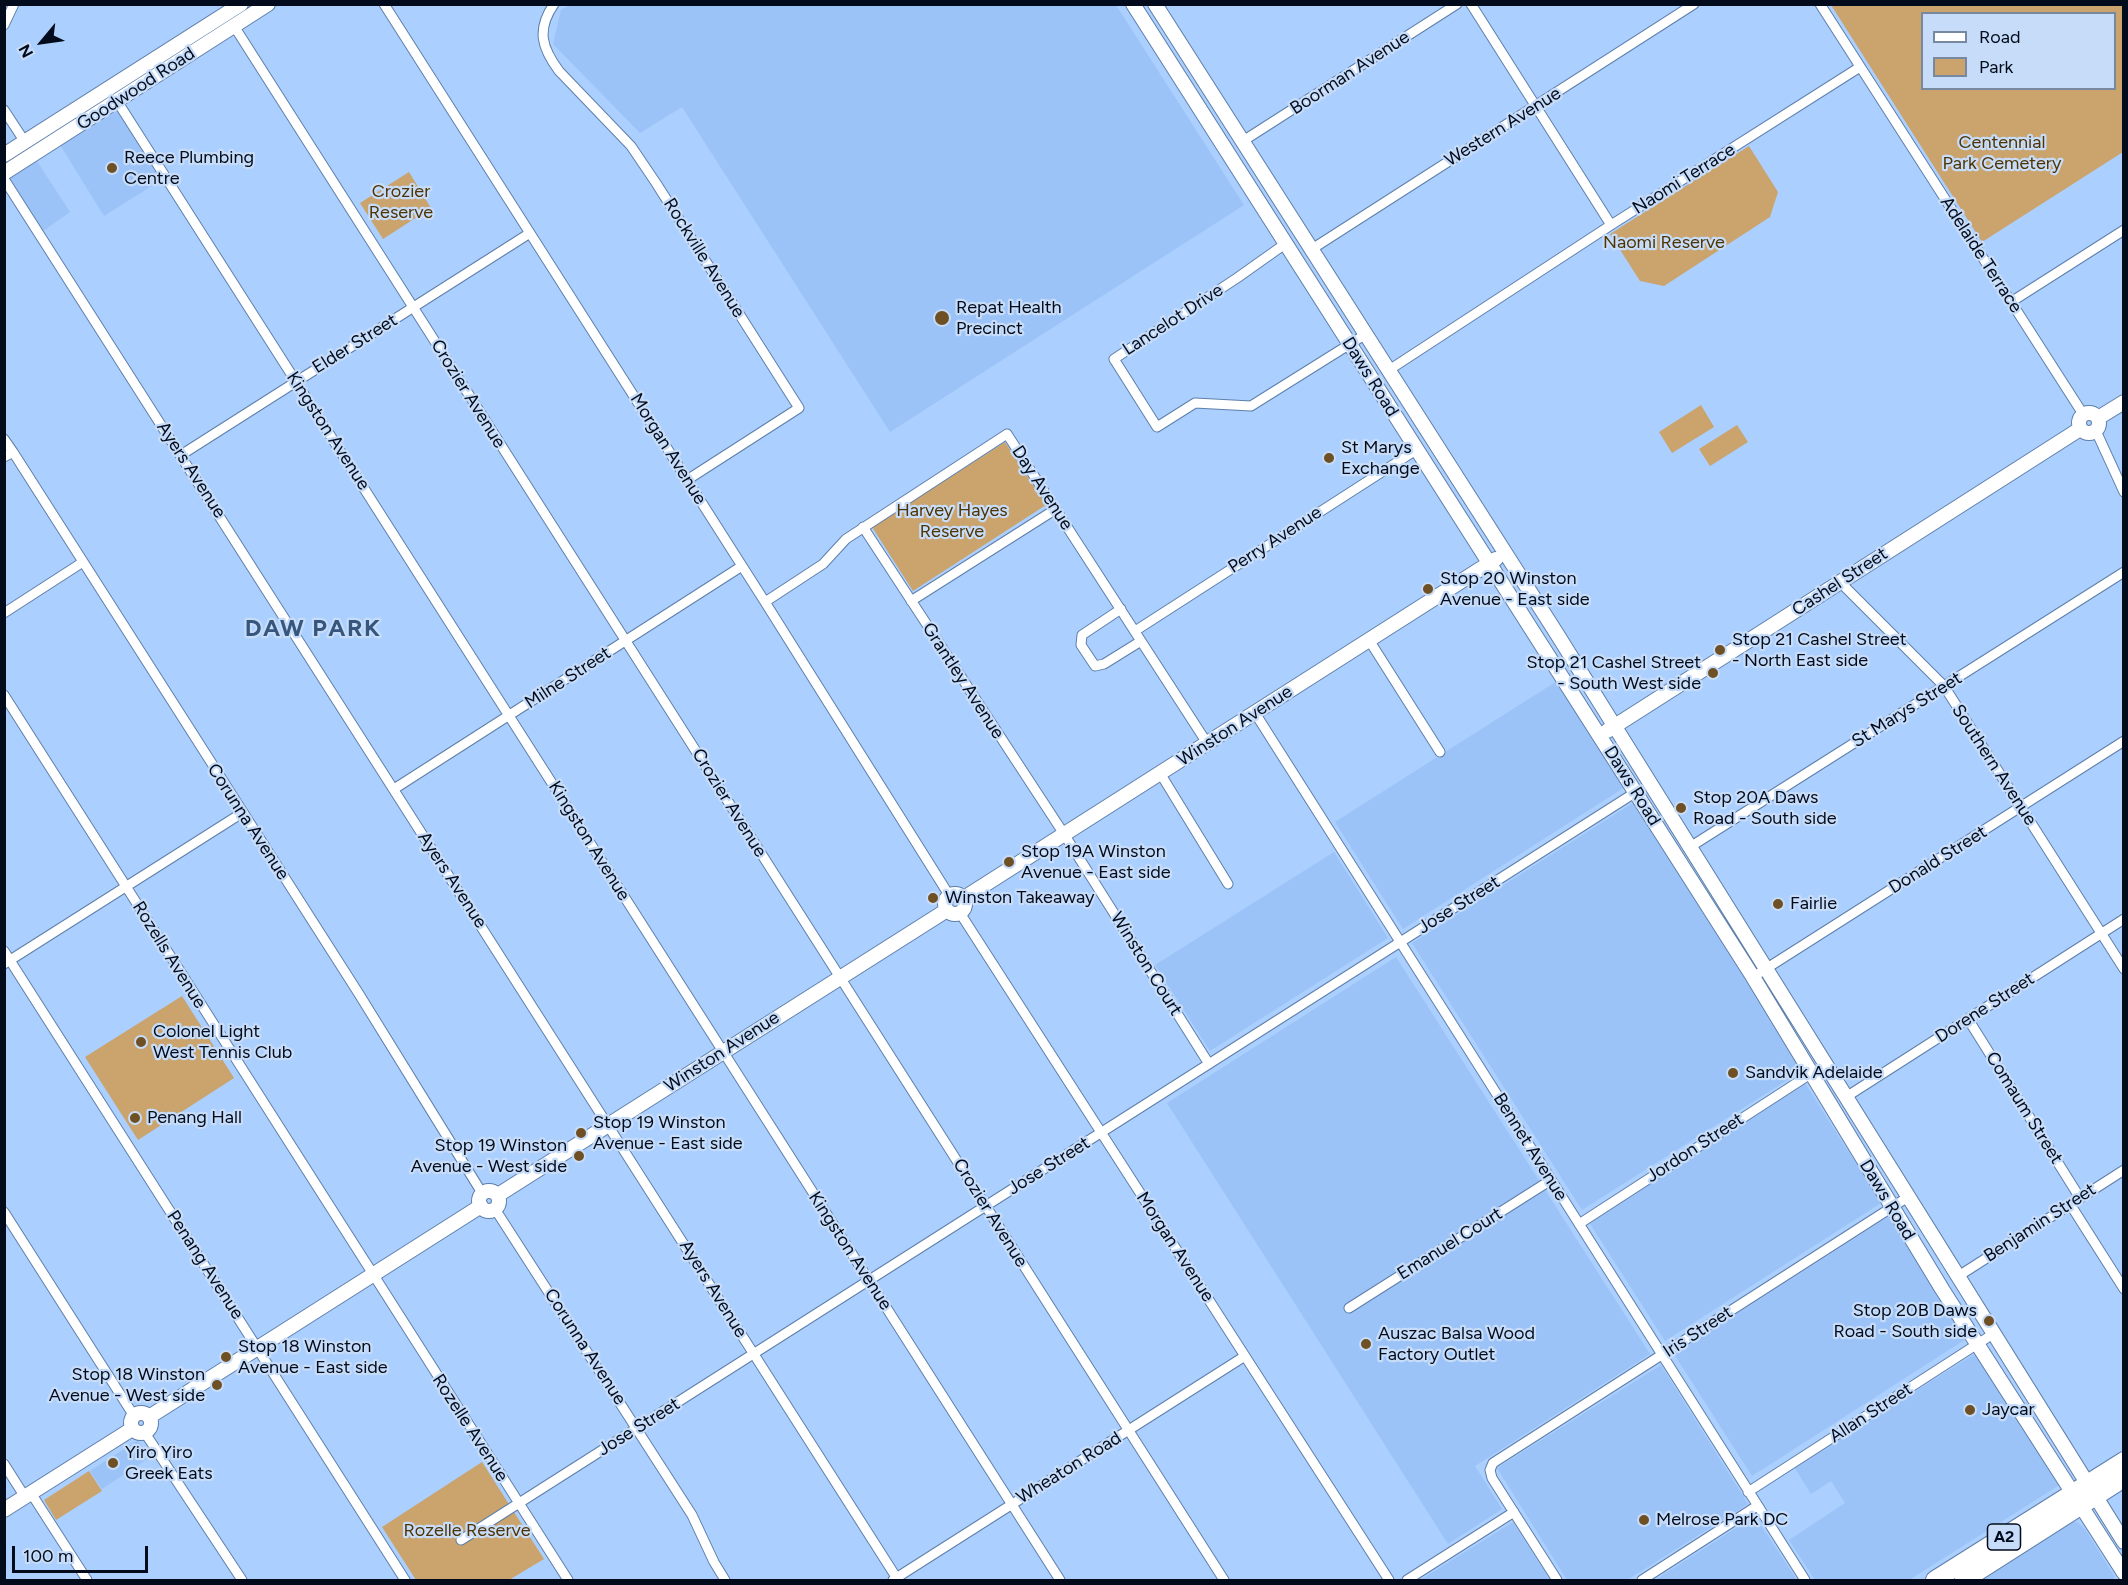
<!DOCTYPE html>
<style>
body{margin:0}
#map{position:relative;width:2128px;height:1585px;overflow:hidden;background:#abcffe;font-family:Figtree,sans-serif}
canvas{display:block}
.frame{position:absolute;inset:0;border:6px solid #020b1b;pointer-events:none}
.legend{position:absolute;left:1921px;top:12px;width:195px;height:78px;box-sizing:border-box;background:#c6dcf8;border:2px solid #7888a0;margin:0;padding:8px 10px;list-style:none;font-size:18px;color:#020b1b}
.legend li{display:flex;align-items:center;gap:12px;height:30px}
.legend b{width:30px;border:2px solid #7888a0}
.north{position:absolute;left:12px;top:12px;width:60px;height:60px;-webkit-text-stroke:4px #c6dcf8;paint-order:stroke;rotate:241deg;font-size:16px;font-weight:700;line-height:24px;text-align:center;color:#020b1b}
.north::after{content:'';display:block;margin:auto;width:21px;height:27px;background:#020b1b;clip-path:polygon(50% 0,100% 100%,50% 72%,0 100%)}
.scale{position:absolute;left:12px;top:1546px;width:136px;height:27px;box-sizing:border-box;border:3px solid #020b1b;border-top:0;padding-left:8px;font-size:18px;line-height:21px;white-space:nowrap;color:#020b1b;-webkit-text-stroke:4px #c6dcf8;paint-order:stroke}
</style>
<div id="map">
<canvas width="2128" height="1585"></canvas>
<div class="frame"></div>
<ul class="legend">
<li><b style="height:8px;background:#fff"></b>Road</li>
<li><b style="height:16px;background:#caa36d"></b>Park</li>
</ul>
<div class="north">N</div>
<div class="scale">100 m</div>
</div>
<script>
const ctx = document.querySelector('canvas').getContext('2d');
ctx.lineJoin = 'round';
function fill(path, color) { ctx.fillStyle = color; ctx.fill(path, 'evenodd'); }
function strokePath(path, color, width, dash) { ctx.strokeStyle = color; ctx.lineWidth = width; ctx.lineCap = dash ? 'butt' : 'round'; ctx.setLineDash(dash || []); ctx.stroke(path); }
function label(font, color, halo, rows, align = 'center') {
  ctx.font = font + ' Figtree,sans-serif'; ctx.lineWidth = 4.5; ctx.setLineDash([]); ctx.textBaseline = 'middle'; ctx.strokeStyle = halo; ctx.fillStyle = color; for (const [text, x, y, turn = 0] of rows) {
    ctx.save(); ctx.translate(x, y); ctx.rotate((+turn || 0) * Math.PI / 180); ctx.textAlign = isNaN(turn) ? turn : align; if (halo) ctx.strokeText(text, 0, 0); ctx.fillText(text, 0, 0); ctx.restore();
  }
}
const built = new Path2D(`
 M571,4L1116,5L1244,205L890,432L682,107L640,133L553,44L561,10Z
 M117,101L166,177L104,216L57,140Z
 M33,155L70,212L39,234L5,173Z
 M1557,681L1625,787L1403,929L1335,822Z
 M1633,803L1803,1070L1582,1210L1412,943Z
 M1334,852L1388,938L1210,1051L1155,965Z
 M1396,957L1650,1354L1475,1466L1502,1509L1448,1544L1167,1103Z
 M1805,1083L1881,1203L1665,1341L1589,1222Z
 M1888,1217L1966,1339L1752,1476L1674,1354Z
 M1978,1352L2061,1484L1909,1580H1815L1789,1540L1845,1503L1831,1481L1811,1494L1794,1467Z
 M1661,1365L1748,1504L1627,1580H1567L1497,1468Z
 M138,1440L149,1458L102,1489L90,1471Z
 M1755,1516L1797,1580H1655Z
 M2071,1521L2078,1523L2085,1529L2115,1577L2113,1578L2114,1580H1973Z
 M1513,1522L1550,1580H1420L1457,1557Z`);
const green = new Path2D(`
 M1831,5H2123V152L1982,242ZM1922,14H2114V88H1922Z
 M1749,146L1778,192L1770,217L1664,286L1640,281L1610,234Z
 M409,172L431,208L383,239L360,203Z
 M1701,405L1714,427L1672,453L1659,432Z
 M1737,425L1748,442L1710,466L1699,449Z
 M1005,442L1046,505L913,591L872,527Z
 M182,996L234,1078L138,1140L85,1057Z
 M482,1462L544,1559L509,1580H416L382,1527Z
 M89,1471L102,1491L56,1520L44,1500Z`);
const street = new Path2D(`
 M384,4L765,602L949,895
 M554,4C536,30 542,48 559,71L631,146L656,183L799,408L687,480
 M1471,4L1611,225
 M1820,4L2083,414
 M4,25L14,4
 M234,26L1224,1580
 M117,101L1060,1580
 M4,110L25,142
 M1243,141L1457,4
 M4,179L898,1580
 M1285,244L1237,278L1114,359L1157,427L1195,403L1251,406L1366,334
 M1312,249L1694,4
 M2011,302L2124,230
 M1389,370L1611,225L1860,67
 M2096,431L2124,492
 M4,439L13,452L4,457
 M13,452L359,994L482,1193
 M181,455L530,233
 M863,527L1064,834L1209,1064
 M1840,582L1944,686L2124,969
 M911,601L1056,509
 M765,602L823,564L846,539L1007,434L1207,743
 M1121,609L1082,635L1081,645L1095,666L1104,664L1141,641
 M4,613L83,562
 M1135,631L1416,450
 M1369,640L1440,752
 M4,695L568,1580
 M1255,713L1805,1580
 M1160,773L1228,884
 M394,789L742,566
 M1690,847L2124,572
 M960,913L1389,1580
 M4,951L405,1580
 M4,964L242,813
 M1753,977L2124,741
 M1968,1019L2080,1198
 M1846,1097L2124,919
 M2070,1204L2124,1289
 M495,1209L692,1515L714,1562L725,1580
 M4,1212L134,1416
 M1579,1224L1812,1073
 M1957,1277L2124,1170
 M1349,1308L1551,1180
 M145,1433L242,1580
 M4,1464L25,1497
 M1748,1492L1993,1334
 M31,1493L87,1580
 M461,1540L1636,792
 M893,1580L1245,1356
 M1407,1580L1514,1512
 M1557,1580L1492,1478L1490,1470L1493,1463L1908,1197
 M1642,1580L1757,1506`);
const secondary = new Path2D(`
 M1133,4L1753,977L1942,1289L2124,1573
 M1155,4L1557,634L2124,1542
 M4,155L241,4
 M4,173L268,4
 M2079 423a10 10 0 1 1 20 0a10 10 0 1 1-20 0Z
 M2098,418L2124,402
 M1607,731L2080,429
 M945 904a10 10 0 1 1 20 0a10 10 0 1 1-20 0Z
 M964,898L1496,559
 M479 1201a10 10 0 1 1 20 0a10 10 0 1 1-20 0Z
 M498,1195L947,910
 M131 1423a10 10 0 1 1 20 0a10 10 0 1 1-20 0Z
 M149,1417L481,1206
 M4,1510L132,1429`);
const highway = new Path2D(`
 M1935,1580L2124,1461
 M1964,1580L2124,1478`);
const markers = [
 [112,168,6,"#6e5024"],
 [942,318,8,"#6e5024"],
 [1329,458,6,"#6e5024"],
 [1428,589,6,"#6e5024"],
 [1720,650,6,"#6e5024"],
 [1713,673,6,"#6e5024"],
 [1681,808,6,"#6e5024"],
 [1009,862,6,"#6e5024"],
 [933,898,6,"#6e5024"],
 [1778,904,6,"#6e5024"],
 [141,1042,6,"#6e5024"],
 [1733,1073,6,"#6e5024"],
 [135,1118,6,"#6e5024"],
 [581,1133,6,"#6e5024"],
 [579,1156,6,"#6e5024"],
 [1989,1321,6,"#6e5024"],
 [1366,1344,6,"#6e5024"],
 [226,1357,6,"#6e5024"],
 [217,1385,6,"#6e5024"],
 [1970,1410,6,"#6e5024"],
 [113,1463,6,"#6e5024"],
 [1644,1520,6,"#6e5024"]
];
const shields = [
 [2004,1537,33]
];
const shieldNames = [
 ["A2",2004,1537]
];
const streetNames = [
 ["Boorman Avenue",1350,73,-33],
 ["Goodwood Road",136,89,-33],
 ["Western Avenue",1503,127,-32],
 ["Naomi Terrace",1684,179,-32],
 ["Adelaide Terrace",1981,255,57],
 ["Rockville Avenue",704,258,58],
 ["Lancelot Drive",1173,320,-33],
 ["Elder Street",355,344,-32],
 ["Daws Road",1370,377,58],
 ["Crozier Avenue",468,394,58],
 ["Kingston Avenue",328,431,57],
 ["Morgan Avenue",668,449,58],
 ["Ayers Avenue",191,470,57],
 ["Day Avenue",1042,488,57],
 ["Perry Avenue",1275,540,-33],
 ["Cashel Street",1840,582,-33],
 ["Milne Street",568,678,-33],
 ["Grantley Avenue",963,681,57],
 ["St Marys Street",1907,710,-32],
 ["Winston Avenue",1235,726,-33],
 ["Southern Avenue",1994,765,57],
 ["Daws Road",1632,786,58],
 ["Crozier Avenue",729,803,58],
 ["Corunna Avenue",248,822,57],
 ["Kingston Avenue",589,841,58],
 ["Donald Street",1938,860,-32],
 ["Ayers Avenue",452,880,57],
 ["Jose Street",1459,905,-32],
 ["Rozells Avenue",169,955,58],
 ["Winston Court",1146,964,58],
 ["Dorene Street",1985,1008,-33],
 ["Winston Avenue",722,1052,-33],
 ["Comaum Street",2024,1108,58],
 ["Bennet Avenue",1530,1147,58],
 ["Jordon Street",1695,1148,-33],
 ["Jose Street",1049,1166,-32],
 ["Daws Road",1887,1200,59],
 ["Crozier Avenue",990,1213,58],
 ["Benjamin Street",2040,1223,-33],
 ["Emanuel Court",1450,1244,-32],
 ["Morgan Avenue",1175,1247,57],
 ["Kingston Avenue",850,1251,57],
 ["Penang Avenue",205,1265,57],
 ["Ayers Avenue",713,1289,58],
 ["Iris Street",1698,1332,-33],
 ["Corunna Avenue",585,1347,57],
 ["Allan Street",1871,1413,-33],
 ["Jose Street",639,1427,-32],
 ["Rozelle Avenue",470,1428,57],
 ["Wheaton Road",1069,1468,-32]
];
const parkNames = [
 ["Centennial",2002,143],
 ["Park Cemetery",2002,164],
 ["Crozier",401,192],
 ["Reserve",401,213],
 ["Naomi Reserve",1664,243],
 ["Harvey Hayes",952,511],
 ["Reserve",952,532],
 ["Rozelle Reserve",467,1531]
];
const poiNames = [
 ["Reece Plumbing",124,158],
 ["Centre",124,179],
 ["Repat Health",956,308],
 ["Precinct",956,329],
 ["St Marys",1341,448],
 ["Exchange",1341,469],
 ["Stop 20 Winston",1440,579],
 ["Avenue - East side",1440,600],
 ["Stop 21 Cashel Street",1732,640],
 ["- North East side",1732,661],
 ["Stop 21 Cashel Street",1701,663,"right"],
 ["- South West side",1701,684,"right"],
 ["Stop 20A Daws",1693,798],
 ["Road - South side",1693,819],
 ["Stop 19A Winston",1021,852],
 ["Avenue - East side",1021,873],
 ["Winston Takeaway",945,898],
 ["Fairlie",1790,904],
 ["Colonel Light",153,1032],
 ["West Tennis Club",153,1053],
 ["Sandvik Adelaide",1745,1073],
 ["Penang Hall",147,1118],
 ["Stop 19 Winston",593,1123],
 ["Avenue - East side",593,1144],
 ["Stop 19 Winston",567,1146,"right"],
 ["Avenue - West side",567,1167,"right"],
 ["Stop 20B Daws",1977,1311,"right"],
 ["Road - South side",1977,1332,"right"],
 ["Auszac Balsa Wood",1378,1334],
 ["Factory Outlet",1378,1355],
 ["Stop 18 Winston",238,1347],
 ["Avenue - East side",238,1368],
 ["Stop 18 Winston",205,1375,"right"],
 ["Avenue - West side",205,1396,"right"],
 ["Jaycar",1982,1410],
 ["Yiro Yiro",125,1453],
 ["Greek Eats",125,1474],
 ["Melrose Park DC",1656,1520]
];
const districtNames = [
 ["DAW PARK",313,629]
];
fill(built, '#9bc3f7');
fill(green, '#caa36d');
strokePath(street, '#5e7faa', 11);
strokePath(secondary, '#5e7faa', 16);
strokePath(highway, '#5e7faa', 20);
strokePath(street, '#fff', 9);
strokePath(secondary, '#fff', 14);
strokePath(highway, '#fff', 18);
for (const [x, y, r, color] of markers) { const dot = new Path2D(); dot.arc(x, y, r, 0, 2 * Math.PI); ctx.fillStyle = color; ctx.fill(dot); strokePath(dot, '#c6dcf8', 2); }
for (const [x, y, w] of shields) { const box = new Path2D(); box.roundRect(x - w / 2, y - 13, w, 26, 4.5); ctx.fillStyle = '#c6dcf8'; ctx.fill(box); strokePath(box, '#020b1b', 1.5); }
label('bold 16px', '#020b1b', null, shieldNames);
label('18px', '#020b1b', '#c6dcf8', streetNames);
label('18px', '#4f3300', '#c6dcf8', parkNames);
label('18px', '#020b1b', '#c6dcf8', poiNames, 'left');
ctx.letterSpacing = '1.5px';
label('bold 24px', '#36567e', '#c6dcf8', districtNames);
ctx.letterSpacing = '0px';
</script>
